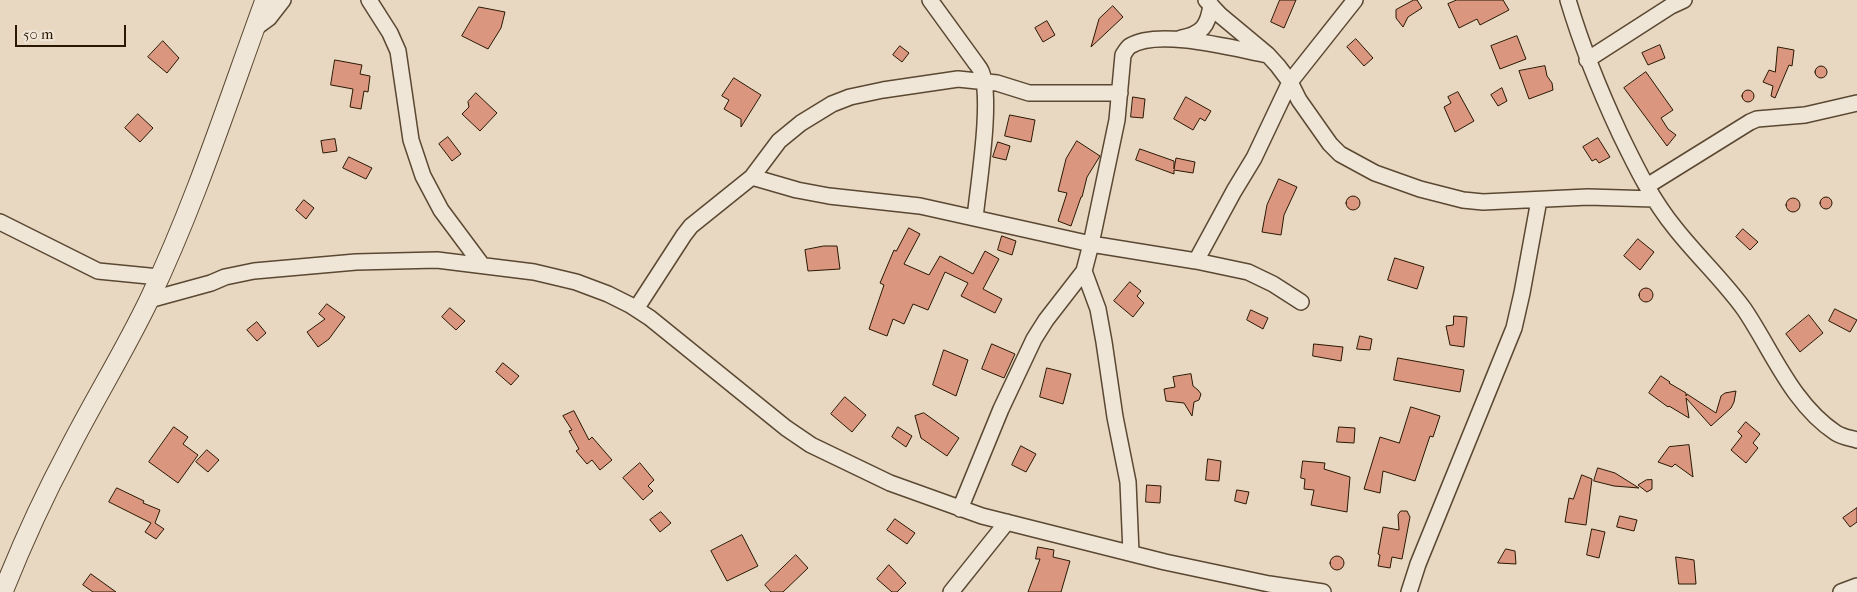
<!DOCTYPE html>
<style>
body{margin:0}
#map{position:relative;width:1857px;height:592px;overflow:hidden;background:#e8d8c1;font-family:"IM FELL French Canon",serif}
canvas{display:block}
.scale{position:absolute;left:15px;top:25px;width:111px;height:22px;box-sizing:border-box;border:2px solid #2a1802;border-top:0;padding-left:6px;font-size:15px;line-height:18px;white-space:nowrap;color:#2a1802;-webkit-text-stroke:4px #f0e6d7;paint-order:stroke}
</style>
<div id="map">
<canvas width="1857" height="592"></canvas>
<div class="scale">50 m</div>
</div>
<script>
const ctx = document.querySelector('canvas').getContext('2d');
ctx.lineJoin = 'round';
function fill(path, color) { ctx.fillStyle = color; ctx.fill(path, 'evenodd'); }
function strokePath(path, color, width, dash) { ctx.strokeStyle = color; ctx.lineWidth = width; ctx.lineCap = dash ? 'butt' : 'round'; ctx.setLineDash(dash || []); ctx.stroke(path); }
const building = new Path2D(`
 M1280,0H1296L1284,28L1271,22Z
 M1414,0H1417L1422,8L1408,17L1403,27L1396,18V10Z
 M1457,0H1503L1509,10L1480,25L1477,19L1459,28L1448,4Z
 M1113,6L1123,17L1091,47L1099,19Z
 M479,7L505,12L501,28L488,49L462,36Z
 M1047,21L1055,35L1043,42L1035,28Z
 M1517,36L1526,59L1500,69L1491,46Z
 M1356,39L1373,58L1364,66L1347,47Z
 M163,41L179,58L167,73L148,57Z
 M1660,45L1665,58L1648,65L1642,53Z
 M900,46L909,53L902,62L893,55Z
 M1778,47L1794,50L1792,66L1789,65L1775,98L1771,96L1773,86L1763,82L1769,70L1775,72Z
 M335,60L362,65L360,74L370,76L368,92L364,91L361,109L350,107L353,89L331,85Z
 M1545,66L1547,76L1552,83L1553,90L1529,99L1519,71Z
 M1815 72a6 6 0 1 1 12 0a6 6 0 1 1-12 0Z
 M1646,72L1673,110L1661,118L1668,129L1676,135L1667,146L1624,88Z
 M734,78L761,95L741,127V119L724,109L729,100L722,96Z
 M1502,88L1507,101L1498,106L1491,95Z
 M1742 96a6 6 0 1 1 12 0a6 6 0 1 1-12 0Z
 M1458,92L1474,121L1455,132L1444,107L1451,103L1448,97Z
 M476,93L497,113L480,131L462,114L469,107L468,102Z
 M1133,97L1145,99L1143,118L1131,117Z
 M1186,97L1211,111L1205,121L1200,118L1193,130L1174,119Z
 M138,114L153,128L140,142L125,128Z
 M1010,115L1035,120L1031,142L1005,136Z
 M448,137L461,154L452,161L439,144Z
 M1598,138L1610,157L1599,163L1596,159L1592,161L1583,147Z
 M335,139L337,151L323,153L321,141Z
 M1077,141L1100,156L1087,177L1082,197H1081L1071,226L1058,221L1067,193L1058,191L1066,159Z
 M998,142L1010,146L1006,160L993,157Z
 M1140,149L1174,161V169L1176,158L1195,162L1193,173L1174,170V174L1136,160Z
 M349,157L372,168L366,179L343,168Z
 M1279,179L1297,187L1284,215L1281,235L1262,232L1267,205Z
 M1346 203a7 7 0 1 1 14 0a7 7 0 1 1-14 0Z
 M1820 203a6 6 0 1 1 12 0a6 6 0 1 1-12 0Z
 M1786 205a7 7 0 1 1 14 0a7 7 0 1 1-14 0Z
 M304,200L314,208L306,219L296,210Z
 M909,228L920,234L904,264L929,275L940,256L973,274L985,251L999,259L983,289L1002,299L995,313L961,296L968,283L945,272L928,310L913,304L904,324L893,319L887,336L869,329L884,285L880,283L894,250L896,251Z
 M1743,229L1758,242L1750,250L1736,237Z
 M1002,236L1016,241L1012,255L998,250Z
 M1638,239L1654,252L1640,270L1624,256Z
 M824,246H837L840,269L808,271L805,250Z
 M1395,258L1424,267L1417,289L1388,280Z
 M1130,282L1141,291L1137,296L1144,303L1133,317L1114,301Z
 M1639 295a7 7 0 1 1 14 0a7 7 0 1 1-14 0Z
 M327,304L345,317L329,339L318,347L307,332L325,319L319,314Z
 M450,308L465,321L456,330L442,317Z
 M1835,309L1857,320L1850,332L1829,321Z
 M1251,310L1268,318L1263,329L1247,320Z
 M1809,315L1823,333L1800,352L1786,334Z
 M1454,316L1467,317L1464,347L1450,345L1446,326L1453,325Z
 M257,322L266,333L257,341L247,330Z
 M1360,336L1372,339L1370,350L1357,349Z
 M992,344L1015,354L1004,378L982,369Z
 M1314,344L1343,347L1341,361L1313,356Z
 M944,350L968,360L956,396L933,385Z
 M1398,358L1464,370L1460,392L1394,380Z
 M503,363L519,376L511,385L496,372Z
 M1047,368L1071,374L1063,404L1040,397Z
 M1191,374L1193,386L1198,390L1201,394L1199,400L1194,402L1192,416L1184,403L1166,401L1164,389L1175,387L1173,377Z
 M1661,376L1670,382L1669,383L1686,393V396L1687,394L1716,413L1721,396L1725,393L1736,391L1734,402L1731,408L1711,426L1686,398L1689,418L1669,406L1668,407L1649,393Z
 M845,397L866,415L852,432L831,414Z
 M1411,407L1440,416L1433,437L1430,436L1415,481L1383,471L1380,493L1364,489L1380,437L1399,443Z
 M574,411L589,440L592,437L612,460L600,470L592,460L587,464L576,451L579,449L569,431L572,430L563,416Z
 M924,413L959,438L947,456L921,438L915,416Z
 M1746,422L1760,434L1753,443L1758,448L1746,463L1731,450L1742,436L1738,432Z
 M174,427L188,437L183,444L198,455L178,483L149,462Z
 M898,427L912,436L906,447L892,437Z
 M1339,427L1355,428L1354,443L1337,442Z
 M1689,445L1693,477L1675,464L1672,467L1658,462L1669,447Z
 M1021,446L1036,454L1026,472L1012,465Z
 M207,450L219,460L208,472L196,462Z
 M1208,459L1221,461L1219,481L1206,480Z
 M1303,461L1325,463L1324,469L1350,477L1347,512L1311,505L1314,490L1304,489L1305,479L1301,478Z
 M640,463L654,480L648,486L653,491L643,500L623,478Z
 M1598,468L1615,473L1639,488L1614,486L1594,481Z
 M1582,475L1592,479L1586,525L1565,522L1569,498L1573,499Z
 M1652,480V489L1647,492L1638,485L1646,480Z
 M1147,485L1161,486L1160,503L1146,502Z
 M117,488L144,501L143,503L160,510L155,523L164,529L156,539L145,532L151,523L109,502Z
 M1237,490L1249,492L1246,504L1235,501Z
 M1857,508V522L1850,527L1843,518Z
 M1401,511H1407L1410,517L1402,559L1392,557L1390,568L1378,566L1380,555L1378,554L1383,527L1399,530L1398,515Z
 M661,512L671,523L660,532L650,520Z
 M1620,516L1637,520L1634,531L1617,527Z
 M895,519L915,533L907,544L887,530Z
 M1592,529L1605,532L1599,558L1587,555Z
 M742,535L758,566L727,581L711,551Z
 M1038,547L1054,550L1053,557L1070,561L1061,592H1028L1040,559H1036Z
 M1506,549L1515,551L1516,564L1498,563Z
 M796,555L808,568L783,592H771L765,585Z
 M1330 563a7 7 0 1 1 14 0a7 7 0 1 1-14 0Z
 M1676,557L1694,560L1696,584H1679Z
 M889,565L906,583L897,592H892L877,579Z
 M91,574L116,592H93L83,585Z`);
const minor = new Path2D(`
 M369,0L390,33L398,51L411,140L423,176L441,210L482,265
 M930,0L975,62C977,65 980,68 981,71C993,97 978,187 975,218
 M1206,0L1220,15L1268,55L1278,66L1290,82L1299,100L1330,144L1340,154L1375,173L1420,189L1463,200L1483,202L1588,197L1654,199
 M1568,0C1582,47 1599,89 1620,134C1636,167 1652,200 1675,228C1697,256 1723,280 1744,309C1772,350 1792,404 1836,433C1842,437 1850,438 1857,440
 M254,29L269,18L283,0
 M1181,38C1202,34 1208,26 1211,5
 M1587,60L1671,6L1684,0
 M752,177L797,190L829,196L920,206L1091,244L1196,261L1248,272L1273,284L1301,302
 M1647,186L1750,122L1757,119L1805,115L1857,103
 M0,222L98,271L159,277
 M1196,261L1234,191L1254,158L1290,82L1355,0
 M1084,271L1098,309L1104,342L1115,417L1128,482L1131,553
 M149,300L211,283L225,277L254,271L356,262L437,260L534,272L576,282L608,294L630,305L650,318L786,428L811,445L890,483L982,516L1165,562L1269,584L1323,592
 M636,309L684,235L691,226L752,177L779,141L801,123L832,104L850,97L883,90L958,79L997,83L1029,93H1120
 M960,509L1001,409L1034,339L1046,320L1084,271L1091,244L1117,120L1123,55C1125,52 1127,48 1130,46C1159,28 1235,49 1268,55
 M951,592L1007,522
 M1409,592L1418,564L1514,328L1522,293L1539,200
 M1841,592L1857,586`);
const tertiary = new Path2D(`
 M3,592C22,544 44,496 68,451C94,400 124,352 149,300C195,204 228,101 265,0`);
fill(building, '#da967f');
strokePath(building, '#2a1802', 1);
strokePath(minor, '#5a4832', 18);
strokePath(tertiary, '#5a4832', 21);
strokePath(minor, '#f0e6d7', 15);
strokePath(tertiary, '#f0e6d7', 19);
</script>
